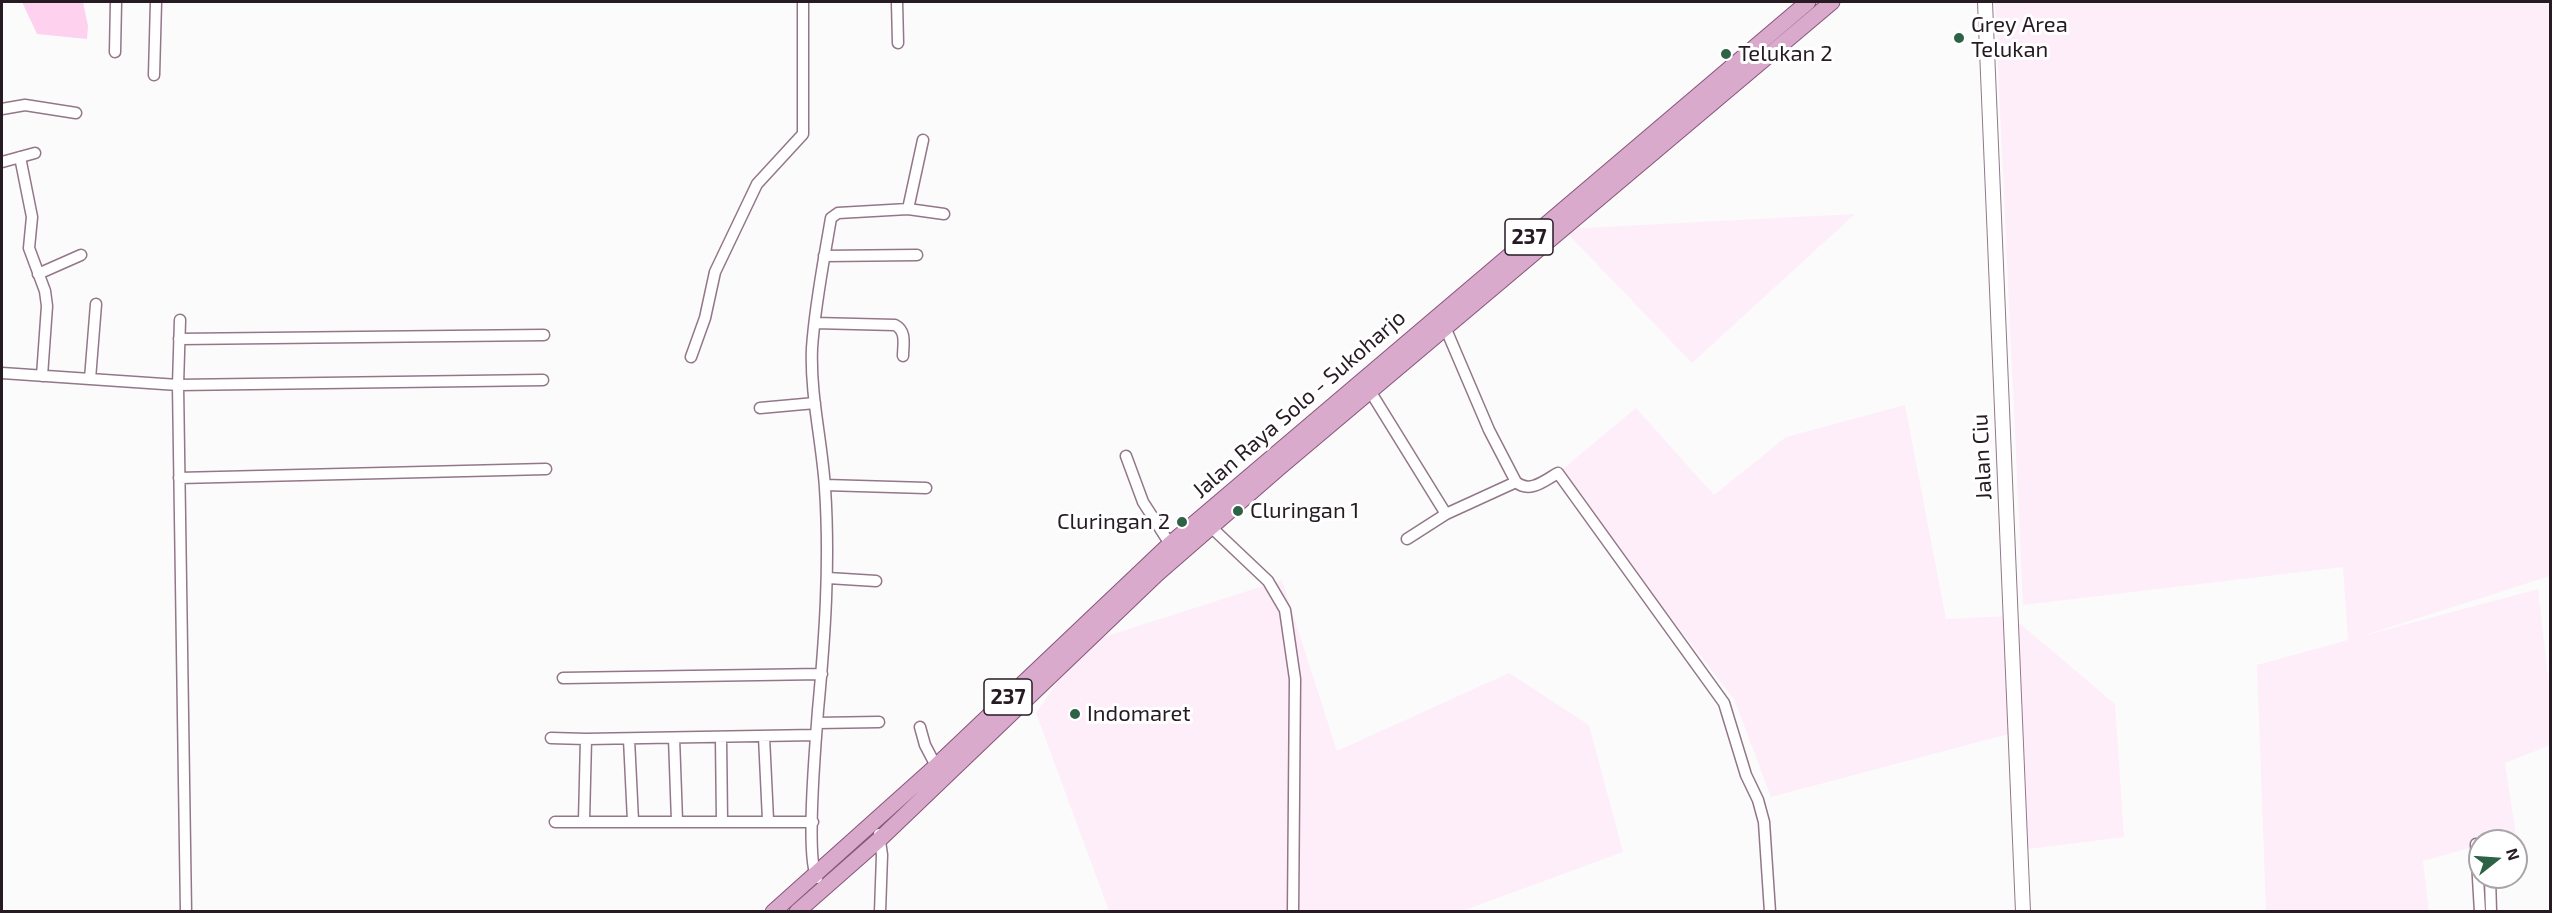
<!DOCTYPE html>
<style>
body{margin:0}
#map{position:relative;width:2552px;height:913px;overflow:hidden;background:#fbfbfb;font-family:"Exo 2",sans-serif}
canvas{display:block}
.frame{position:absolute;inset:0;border:3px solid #261b23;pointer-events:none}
.north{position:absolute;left:2468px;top:829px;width:60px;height:60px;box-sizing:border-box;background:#fff;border:2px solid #a8a4a7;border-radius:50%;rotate:73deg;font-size:16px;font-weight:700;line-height:24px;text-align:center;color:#261b23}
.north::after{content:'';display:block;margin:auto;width:21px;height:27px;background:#2e6247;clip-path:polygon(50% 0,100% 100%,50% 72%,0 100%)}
</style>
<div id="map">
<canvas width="2552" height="913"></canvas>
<div class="frame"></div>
<div class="north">N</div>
</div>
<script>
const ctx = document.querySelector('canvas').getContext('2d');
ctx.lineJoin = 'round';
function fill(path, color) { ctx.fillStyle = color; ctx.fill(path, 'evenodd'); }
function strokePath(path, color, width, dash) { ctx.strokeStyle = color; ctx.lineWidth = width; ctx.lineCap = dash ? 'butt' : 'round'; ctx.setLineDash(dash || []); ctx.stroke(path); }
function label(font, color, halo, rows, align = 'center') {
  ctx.font = font + ' "Exo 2",sans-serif'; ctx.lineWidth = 6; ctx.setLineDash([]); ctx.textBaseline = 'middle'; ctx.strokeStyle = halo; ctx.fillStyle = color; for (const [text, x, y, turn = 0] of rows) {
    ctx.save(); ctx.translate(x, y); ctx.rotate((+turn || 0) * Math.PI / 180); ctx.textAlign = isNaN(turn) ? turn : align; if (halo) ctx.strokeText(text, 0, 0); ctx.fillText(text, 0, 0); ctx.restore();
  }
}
const built = new Path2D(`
 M1995,2H2550V576L2359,637L2538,589L2550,694V745L2505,763L2516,835L2495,841H2480V845L2423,861L2429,911H2266L2257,665L2348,640L2343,567L2023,605Z
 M1855,214L1692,363L1563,229Z
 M1905,405L1946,619L2011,616L2115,704L2124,837L2021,850L2016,732L1771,797L1734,699L1558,473L1636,408L1714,495L1786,437Z
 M1282,580L1337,751L1509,673L1589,725L1623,852L1462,911H1109L1036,713L1085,643Z`);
const green = new Path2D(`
 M22,2H83L88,26L87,39L37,34Z`);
const street = new Path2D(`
 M897,2L898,43
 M115,52L116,2
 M154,75L156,2
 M2,109L25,105L76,113
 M20,157L32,217L29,248L45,291L47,306L42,376
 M2,162L35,153
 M908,209L923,140
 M824,256L917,255
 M38,274L81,255
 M180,320L178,385L186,912
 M815,323L895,325C907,331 903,345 903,356
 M1445,327L1489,430L1516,482C1530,494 1545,480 1558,473L1724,703L1746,775L1758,800L1764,822L1770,912
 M179,339L544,335
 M691,357L705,318L715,272L757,184L803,134V2
 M2,373L178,385L543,380
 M90,379L96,304
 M1370,391L1446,514
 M760,408L815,403
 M1126,456L1143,502L1170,544
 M179,478L546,469
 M825,485L926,488
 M1211,527L1268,581L1285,610L1295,679L1293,912
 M1407,539L1446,514L1516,482
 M828,578L876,581
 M563,678L822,674
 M817,723L879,722
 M920,727L925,745L936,766
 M764,737L768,820
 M551,738L586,739
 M674,738L677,821
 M721,738L722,821
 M629,739L633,821
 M584,821L586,739L816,735
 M555,822H813
 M879,834L882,855L880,912
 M2476,844L2480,912
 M2490,877L2491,912
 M817,878C805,858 816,739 818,710C825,636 830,563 825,488C822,441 810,395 812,348C815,304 824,260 831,218L838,213L908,209L944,214`);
const secondary = new Path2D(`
 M1985,2L2023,912`);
const primary = new Path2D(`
 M773,912L936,766L1170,544L1808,2
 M797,912L881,838L1157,574L1280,467L1832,2`);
const markers = [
 [1959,38,6,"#2e6247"],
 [1726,54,6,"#2e6247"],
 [1238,511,6,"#2e6247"],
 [1182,522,6,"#2e6247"],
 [1075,714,6,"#2e6247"]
];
const shields = [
 [1529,237,48],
 [1008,697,48]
];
const shieldNames = [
 ["237",1529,237],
 ["237",1008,697]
];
const poiNames = [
 ["Grey Area",1971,25],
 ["Telukan",1971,50],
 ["Telukan 2",1738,54],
 ["Cluringan 1",1250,511],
 ["Cluringan 2",1170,522,"right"],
 ["Indomaret",1087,714]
];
const streetNames = [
 ["Jalan Raya Solo - Sukoharjo",1299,404,-41],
 ["Jalan Ciu",1982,457,-93]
];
fill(built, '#feeef9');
fill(green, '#fed1ef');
strokePath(street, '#937789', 13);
strokePath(secondary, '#937789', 16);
strokePath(primary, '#895479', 17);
strokePath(street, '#fff', 10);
strokePath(secondary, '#fff', 14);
strokePath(primary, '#d9aacb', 15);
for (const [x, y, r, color] of markers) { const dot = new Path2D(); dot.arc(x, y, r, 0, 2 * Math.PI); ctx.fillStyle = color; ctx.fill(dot); strokePath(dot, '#fff', 2); }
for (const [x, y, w] of shields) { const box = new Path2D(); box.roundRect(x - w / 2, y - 18, w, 36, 4.5); ctx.fillStyle = '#fff'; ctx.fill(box); strokePath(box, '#261b23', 1.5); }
label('bold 21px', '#261b23', null, shieldNames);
label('22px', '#261b23', '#fff', poiNames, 'left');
label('22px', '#261b23', '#fff', streetNames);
</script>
